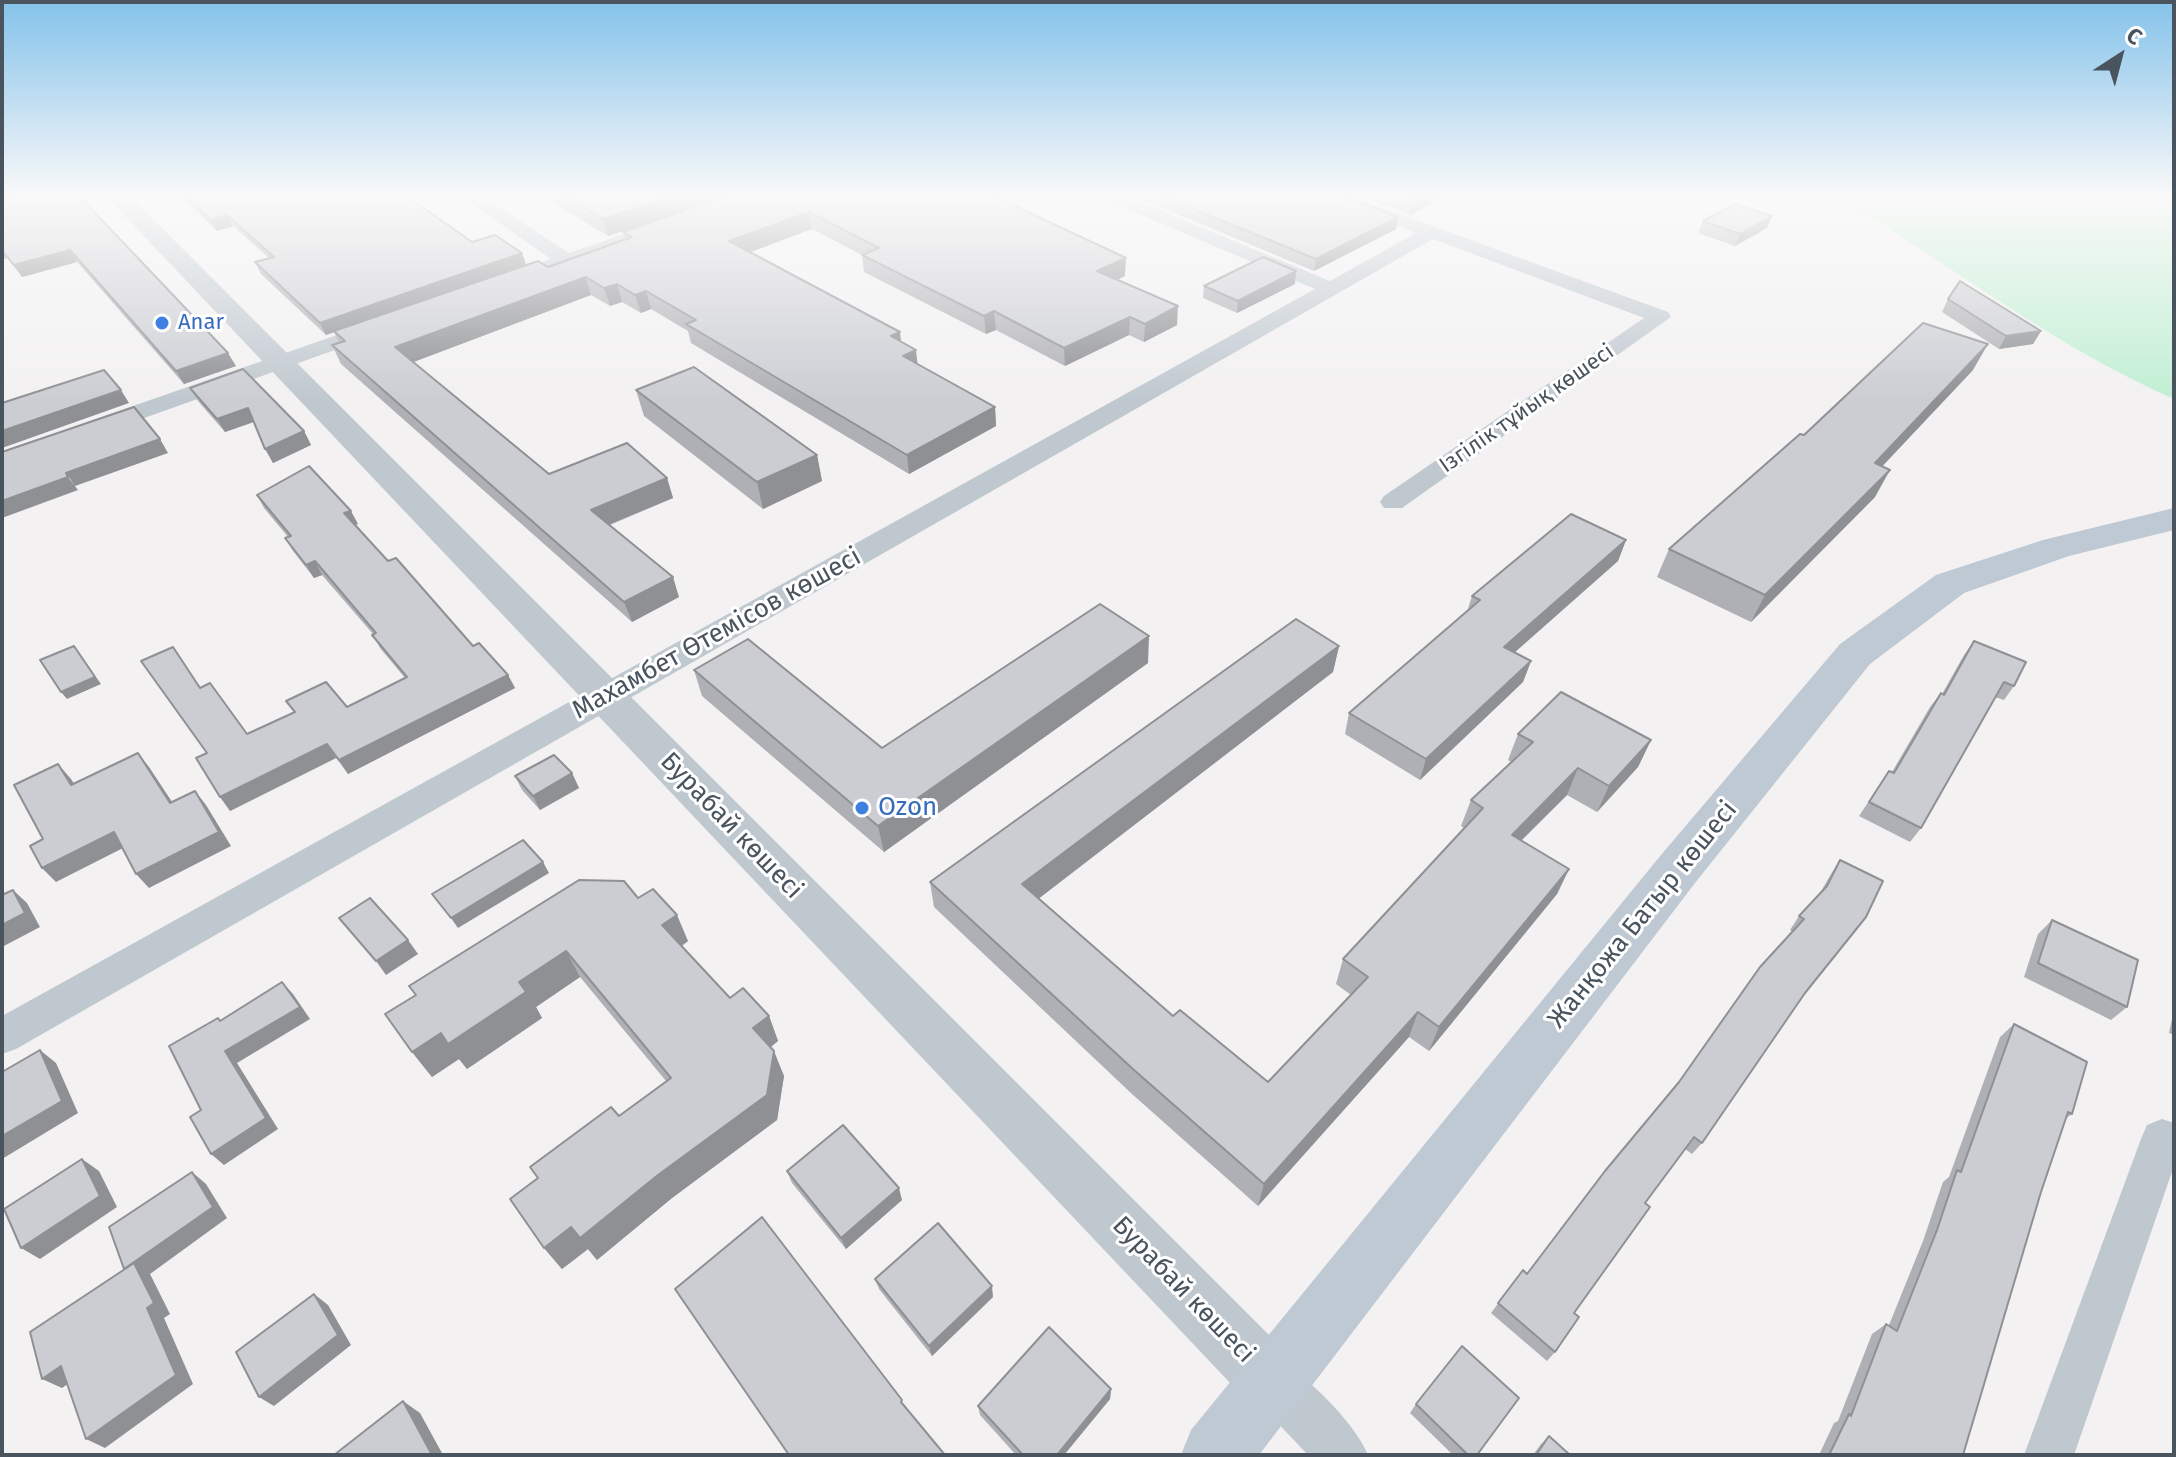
<!DOCTYPE html>
<meta charset="utf-8">
<style>
body{margin:0}
#map{position:relative;width:2176px;height:1457px;overflow:hidden;background:#f3f1f1;font-family:"Fira Sans",sans-serif}
canvas{display:block}
.frame{position:absolute;inset:0;border:4px solid #49545e;pointer-events:none}
.north{position:absolute;left:2080px;top:16px;width:80px;height:80px;-webkit-text-stroke:6px #fff;paint-order:stroke;rotate:36deg;font-size:22px;font-weight:700;line-height:32px;text-align:center;color:#49545e}
.north::after{content:'';display:block;margin:auto;width:28px;height:36px;background:#49545e;clip-path:polygon(50% 0,100% 100%,50% 72%,0 100%)}
</style>
<div id="map">
<canvas width="2176" height="1457"></canvas>
<div class="frame"></div>
<div class="north">С</div>
</div>
<script>
const ctx = document.querySelector('canvas').getContext('2d');
ctx.lineJoin = 'round';
function fill(path, color) { ctx.fillStyle = color; ctx.fill(path, 'evenodd'); }
function strokePath(path, color, width, dash) { ctx.strokeStyle = color; ctx.lineWidth = width; ctx.lineCap = dash ? 'butt' : 'round'; ctx.setLineDash(dash || []); ctx.stroke(path); }
function label(font, color, halo, rows, align = 'center') {
  ctx.font = font + ' "Fira Sans",sans-serif'; ctx.lineWidth = 6; ctx.setLineDash([]); ctx.textBaseline = 'middle'; ctx.strokeStyle = halo; ctx.fillStyle = color; for (const [text, x, y, turn = 0] of rows) {
    ctx.save(); ctx.translate(x, y); ctx.rotate((+turn || 0) * Math.PI / 180); ctx.textAlign = isNaN(turn) ? turn : align; if (halo) ctx.strokeText(text, 0, 0); ctx.fillText(text, 0, 0); ctx.restore();
  }
}
const green = new Path2D(`
 M1838,197H2174V399C2053,346 1950,264 1838,197Z`);
const minor = new Path2D(`
 M462,197H483L569,253L731,197H757L754,201L507,287L500,285L497,281L500,277L551,259Z
 M1105,197H1129L1330,281L1416,233L1331,201L1328,197H1353L1668,312L1671,317L1402,508H1384L1380,502L1384,496L1644,318L1433,239L16,1049L2,1054V1016L1315,289L1108,201Z
 M380,320L388,321L391,326L388,331L105,432H87L84,427L87,422Z
 M2162,1119L2174,1123V1166L2074,1455H2024L2141,1139L2147,1125Z
 M1272,1358C1303,1370 1356,1424 1368,1455H1308L1255,1399L1248,1382L1255,1365Z`);
const tertiary = new Path2D(`
 M107,197H131L1294,1360L1303,1382L1294,1404L1272,1413L1250,1404Z`);
const secondary = new Path2D(`
 M2174,508V530L2069,556L1964,593L1870,664L1695,883L1259,1455H1181L1191,1430L1661,855L1840,644L1936,575L2043,540Z`);
const wall = new Path2D(`
 M181,197H408L472,242L522,253L526,265L548,267L625,240L623,232L724,197H996L1125,276L1117,280L1177,325L1144,342L1129,335L1065,366L996,330L986,334L864,272L862,255L812,229L750,252L902,342L918,365L995,407L996,426L909,474L691,343L688,331L651,309L641,313L622,302L610,306L591,295L413,362L549,474L667,478L673,498L610,525L679,597L632,622L341,364L332,345L339,343L334,332L326,335L261,274L255,262L269,258L233,226L217,231Z
 M544,197H723L608,236Z
 M1136,197H1345L1398,217L1396,229L1314,271Z
 M1365,197H1442L1411,215L1365,198Z
 M2,200L236,366L184,384L77,262L22,277L7,258L2,259Z
 M1703,221L1767,228L1735,246L1698,233Z
 M1296,271L1295,284L1237,313L1203,298L1204,286Z
 M1948,299L2041,331L2033,344L1999,349L1942,312Z
 M1973,370L1882,466L1875,497L1751,622L1657,577L1669,549L1804,435Z
 M190,388L304,431L311,445L273,463L254,422L225,432L198,401Z
 M636,390L817,455L822,481L763,509L644,416Z
 M257,495L358,524L355,525L388,561L473,646L508,675L515,688L348,774L336,758L230,811L207,753L173,647L200,687L247,734L294,712L286,701L347,707L405,678L380,648L373,634L322,575L314,578L293,551L285,538L288,537L264,508Z
 M1626,540L1618,561L1515,652L1531,661L1523,682L1420,780L1345,734L1349,713L1467,612L1472,596Z
 M1974,641L2014,686L2004,700L1995,697L1921,828L1910,842L1859,816L1889,771L1892,772L1930,707L1941,693L1942,694L1964,655Z
 M1339,646L1333,672L1038,898L1173,1016L1268,1082L1351,995L1336,984L1343,959L1464,828L1461,826L1471,800L1511,762L1508,760L1518,734L1651,740L1638,767L1597,812L1567,795L1521,840L1569,869L1557,894L1429,1051L1409,1037L1258,1206L1132,1094L934,907L930,882Z
 M1148,663L884,852L702,696L694,670L882,748Z
 M572,773L579,788L540,810L522,790L515,776Z
 M1840,860L1805,993L1702,1143L1692,1154L1685,1149L1645,1203L1574,1313L1555,1352L1547,1361L1491,1313L1523,1270L1527,1274L1677,1084L1793,932L1790,930L1799,916L1820,893L1831,874Z
 M638,898L688,941L682,946L730,998L769,1016L778,1041L771,1047L784,1076L777,1120L672,1198L597,1260L588,1249L562,1269L544,1248L619,1116L666,1081L580,977L536,1007L542,1018L467,1069L459,1059L432,1077L412,1052Z
 M2052,920L2127,1007L2111,1020L2024,977L2038,934Z
 M2174,1010V1035L2169,1033Z
 M2014,1024L2072,1114L2065,1119L2041,1192L1963,1455H1819L1834,1423L1838,1421L1872,1334L1886,1324L1889,1325L1923,1241L1943,1182L1949,1177L2000,1037Z
 M787,1171L902,1200L846,1249L792,1183Z
 M875,1279L993,1297L932,1356L879,1289Z
 M1111,1389L1110,1399L1064,1455H1016L980,1415L978,1406Z
 M1416,1404L1477,1455H1453L1410,1413Z
 M1549,1436L1570,1455H1533L1541,1444Z`);
const shadedWall = new Path2D(`
 M670,197H723L608,236L603,219Z
 M1414,197H1442L1411,215Z
 M809,212L812,229L732,259L729,241Z
 M227,215L233,226L217,231L211,220Z
 M1772,216L1767,228L1735,246L1740,234Z
 M1398,217L1396,229L1314,271L1316,259Z
 M2,250L7,258L2,259Z
 M70,250L77,262L22,277L14,265Z
 M522,253L526,265L326,335L320,323Z
 M1126,258L1125,276L1097,289V271Z
 M1296,271L1295,284L1237,313L1238,301Z
 M586,277L591,295L403,366L395,347Z
 M617,284L622,302L610,306L604,288Z
 M646,291L651,309L641,313L635,295Z
 M1178,306L1177,325L1144,342L1145,324Z
 M994,311L996,330L986,334L984,316Z
 M1130,317L1129,335L1065,366L1064,348Z
 M2041,331L2033,344L1999,349L2006,336Z
 M900,332L902,350L891,336Z
 M1988,344L1973,370L1860,490L1875,463Z
 M916,350L918,368L903,356Z
 M228,353L236,366L184,384L176,371Z
 M121,390L129,403L2,448V431Z
 M995,407L996,426L909,474L907,455Z
 M248,408L256,421L225,432L217,419Z
 M304,431L311,445L273,463L265,449Z
 M160,439L168,453L75,486L66,473Z
 M817,455L822,481L763,509L757,482Z
 M1890,470L1875,497L1751,622L1765,595Z
 M68,477L78,490L2,518V501Z
 M667,478L673,498L598,529L591,510Z
 M351,511L358,524L352,526L344,513Z
 M1626,540L1618,561L1497,668L1504,647Z
 M315,561L322,575L314,578L306,565Z
 M673,577L679,597L632,622L624,602Z
 M1149,636L1148,663L884,852L878,826Z
 M74,646L101,684L67,699L61,692Z
 M1339,646L1333,672L1024,910L1022,884Z
 M1531,661L1523,682L1420,780L1426,759Z
 M508,675L515,688L348,774L339,760Z
 M1651,740L1638,767L1597,812L1609,786Z
 M327,744L336,758L230,811L220,797Z
 M138,753L149,767L182,817L170,803Z
 M58,764L71,779L84,799L71,785Z
 M1578,768L1567,795L1501,861L1512,835Z
 M572,773L579,788L540,810L533,796Z
 M195,791L206,805L231,846L149,888L136,874Z
 M114,832L127,846L56,882L42,868Z
 M543,862L549,873L458,928L451,918Z
 M1569,869L1557,894L1429,1051L1439,1027Z
 M13,890L27,903L40,927L2,947V925Z
 M677,915L688,941L674,951L662,925Z
 M408,940L418,954L386,975L376,961Z
 M566,951L580,977L536,1007L542,1018L467,1069L459,1059L432,1077L412,1052Z
 M282,982L293,994L310,1019L237,1063L278,1129L224,1165L211,1154L225,1051Z
 M1418,1012L1409,1037L1258,1206L1264,1184Z
 M769,1016L778,1041L763,1053L753,1028Z
 M40,1050L56,1063L78,1113L2,1159V1136Z
 M774,1051L784,1076L777,1120L672,1198L597,1260L588,1249L562,1269L544,1248L571,1227L658,1175Z
 M82,1159L99,1171L117,1207L40,1259L21,1248Z
 M192,1172L206,1184L227,1218L150,1274L170,1314L164,1318L193,1384L105,1448L86,1439L147,1308L124,1269Z
 M899,1188L902,1200L846,1249L841,1238Z
 M992,1286L993,1297L932,1356L929,1346Z
 M314,1294L328,1305L351,1345L274,1406L259,1397Z
 M61,1366L79,1376L62,1388L42,1379Z
 M1111,1389L1110,1399L1064,1455H1057Z
 M403,1401L420,1413L443,1455H432Z`);
const building = new Path2D(`
 M18,197H80L228,353L176,371L70,250L14,265L2,250V200Z
 M187,197H408L472,242L495,235L522,253L320,323L255,262L274,257L227,215L211,220Z
 M566,197H670L603,219Z
 M724,197H996L1126,258L1097,271L1178,306L1145,324L1130,317L1064,348L994,311L984,316L862,255L879,248L809,212L729,241L900,332L891,336L916,350L903,356L995,407L907,455L686,324L696,320L646,291L635,295L617,284L604,288L586,277L395,347L549,474L627,443L667,478L591,510L673,577L624,602L332,345L345,341L334,331L538,261L548,267L632,237L623,232Z
 M1164,197H1345L1398,217L1316,259Z
 M1735,204L1772,216L1740,234L1703,221Z
 M1263,257L1296,271L1238,301L1204,286Z
 M1960,281L2041,331L2006,336L1948,299Z
 M1923,323L1988,344L1875,463L1890,470L1765,595L1669,549L1800,434L1804,435Z
 M694,367L817,455L757,482L636,390Z
 M243,369L304,431L265,449L248,408L217,419L190,388Z
 M104,370L121,390L2,431V403Z
 M134,407L160,439L66,473L68,477L2,501V452Z
 M309,466L351,511L344,513L388,561L396,558L473,646L479,643L508,675L339,760L327,744L220,797L196,758L207,753L141,661L173,647L200,688L210,683L247,734L295,712L286,701L326,682L347,707L407,677L372,635L376,633L315,561L306,565L285,538L291,536L257,495Z
 M1571,514L1626,540L1504,647L1531,661L1426,759L1349,713L1480,600L1472,596Z
 M1100,604L1149,636L878,826L694,670L748,639L882,748Z
 M1296,619L1339,646L1022,884L1173,1016L1180,1010L1268,1082L1368,977L1343,959L1483,808L1471,800L1533,742L1518,734L1561,692L1651,740L1609,786L1578,768L1512,835L1569,869L1439,1027L1418,1012L1264,1184L1134,1070L930,882Z
 M1974,641L2026,662L2014,686L2004,682L1921,828L1869,802L1889,771L1894,773L1941,693L1944,695Z
 M74,646L95,677L61,692L40,660Z
 M138,753L170,803L195,791L219,832L136,874L114,832L42,868L30,846L43,839L14,785L58,764L71,785Z
 M554,755L572,773L533,796L515,776Z
 M523,840L543,862L451,918L432,894Z
 M1840,860L1883,881L1866,917L1805,993L1702,1143L1694,1137L1645,1203L1650,1207L1574,1313L1579,1317L1555,1352L1498,1303L1523,1270L1527,1274L1605,1171L1679,1082L1760,967L1804,919L1799,916L1827,886Z
 M579,880L624,881L638,898L653,889L677,915L662,925L730,998L743,988L769,1016L753,1028L774,1051L767,1095L658,1175L580,1238L571,1227L544,1248L510,1199L538,1178L530,1167L611,1107L619,1116L671,1078L566,951L519,982L526,992L448,1044L441,1033L412,1052L385,1014L416,995L409,986Z
 M13,890L25,913L2,925V895Z
 M370,898L408,940L376,961L339,918Z
 M2052,920L2138,960L2127,1007L2038,963Z
 M282,982L300,1007L225,1051L266,1118L211,1154L190,1117L201,1110L169,1046L218,1018L220,1021Z
 M2014,1024L2087,1062L2072,1114L2068,1112L2041,1192L1963,1455H1829L1849,1414L1851,1416L1886,1324L1897,1331L1937,1230L1957,1170L1961,1172Z
 M40,1050L62,1101L2,1136V1072Z
 M843,1125L899,1188L841,1238L787,1171Z
 M82,1159L100,1196L21,1248L4,1209Z
 M192,1172L213,1207L124,1269L109,1227Z
 M762,1217L902,1400L901,1402L945,1455H789L675,1289Z
 M938,1223L992,1286L929,1346L875,1279Z
 M134,1263L154,1303L147,1308L176,1375L86,1439L61,1366L42,1379L30,1332Z
 M314,1294L338,1335L259,1397L236,1352Z
 M1049,1327L1111,1389L1057,1455H1023L978,1406Z
 M1462,1346L1519,1398L1477,1455H1468L1416,1404Z
 M403,1401L432,1455H334Z
 M1549,1436L1570,1455H1536Z`);
const markers = [
 [162,323,8,"#3f7fe0"],
 [862,808,8,"#3f7fe0"]
];
const farShopnames = [
 ["Anar",178,323]
];
const farStreetnames = [
 ["Ізгілік тұйық көшесі",1527,409,-35]
];
const streetNames = [
 ["Махамбет Өтемісов көшесі",717,634,-29],
 ["Бурабай көшесі",731,826,46],
 ["Жанқожа Батыр көшесі",1643,915,-51],
 ["Бурабай көшесі",1183,1290,46]
];
const shopNames = [
 ["Ozon",878,808]
];
fill(green, '#c0efd3');
fill(minor, '#bfc8cf');
fill(tertiary, '#bfc8cf');
fill(secondary, '#bfc9d4');
fill(wall, '#afb0b5');
fill(shadedWall, '#8e9094');
fill(building, '#cbcdd3');
strokePath(building, '#8e9094', 2);
const sky = ctx.createLinearGradient(0, 0, 0, 401);
sky.addColorStop(0, '#84c2ea');
sky.addColorStop(0.49, '#faf9f9');
sky.addColorStop(1, '#faf9f900');
ctx.fillStyle = sky;
ctx.fillRect(0, 0, 2176, 401);
for (const [x, y, r, color] of markers) { const dot = new Path2D(); dot.arc(x, y, r, 0, 2 * Math.PI); ctx.fillStyle = color; ctx.fill(dot); strokePath(dot, '#fff', 3); }
label('22px', '#366cbe', '#fff', farShopnames, 'left');
label('22px', '#49545e', '#fff', farStreetnames);
label('26px', '#49545e', '#fff', streetNames);
label('26px', '#366cbe', '#fff', shopNames, 'left');
</script>
